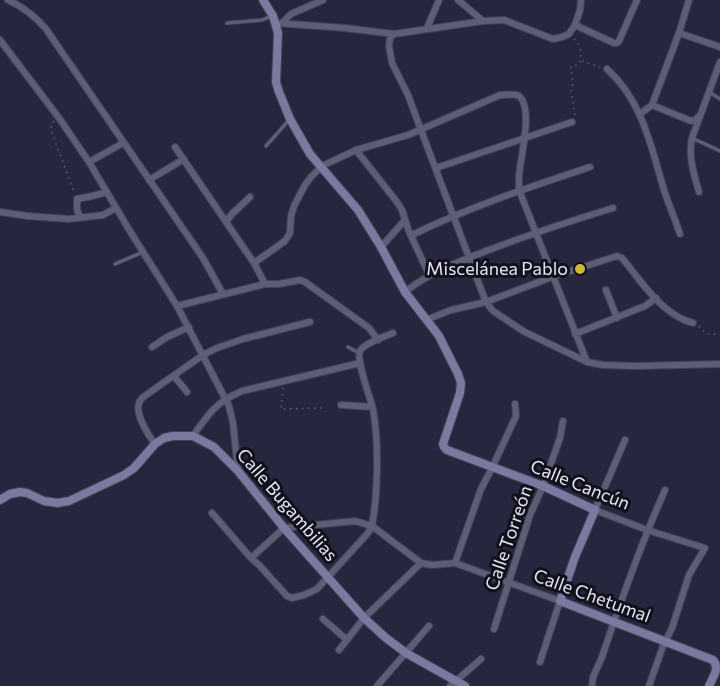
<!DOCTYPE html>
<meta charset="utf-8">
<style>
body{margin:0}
canvas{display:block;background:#27263f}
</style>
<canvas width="720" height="686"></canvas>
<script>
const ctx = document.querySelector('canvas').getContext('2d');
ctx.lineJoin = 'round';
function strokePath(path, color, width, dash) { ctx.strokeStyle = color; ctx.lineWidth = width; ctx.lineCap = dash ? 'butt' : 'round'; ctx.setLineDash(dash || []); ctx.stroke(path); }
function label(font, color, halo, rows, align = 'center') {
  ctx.font = font + ' Commissioner,sans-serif'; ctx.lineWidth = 6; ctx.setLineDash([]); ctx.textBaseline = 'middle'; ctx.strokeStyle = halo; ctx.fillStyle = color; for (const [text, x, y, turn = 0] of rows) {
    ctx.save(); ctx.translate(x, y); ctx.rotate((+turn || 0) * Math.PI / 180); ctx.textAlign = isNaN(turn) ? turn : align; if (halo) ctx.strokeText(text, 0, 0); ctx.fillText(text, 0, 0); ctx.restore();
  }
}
const path = new Path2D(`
 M574,39C581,46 584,56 578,65L571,66L573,84L571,90L575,116
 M582,61L600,67
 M54,121L51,126L52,133L74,192
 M699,326C705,334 710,336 720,333
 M283,388L281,409L322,408`);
const lane = new Path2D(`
 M227,23L262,20L272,16
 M709,92L720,99
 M692,138L720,151
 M266,146L289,120
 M115,264L143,252
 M348,347L359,353`);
const street = new Path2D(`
 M8,0C23,7 35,16 46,29L203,258L223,294
 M458,0L483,21
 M276,23L345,28L394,34L483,21L504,20L553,39L562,37L569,34L575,25L580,10L581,0
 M282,23L291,14L323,0
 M575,25L614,43H617L619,41L637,0
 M427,28L439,0
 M679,33L720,47
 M394,34L390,38L389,46L392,63L408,95L421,130L479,284L486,302L493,311L523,331L587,362L603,365L637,366L720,364
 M0,40L59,118L89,162L128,228L177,306L229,406L233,423L238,471
 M607,69C642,100 651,146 664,190C669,205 675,219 680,234
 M652,105L691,121L695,120L698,117
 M640,114L652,105L679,33L689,0
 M175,147L254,263L265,284
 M356,150L397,202L402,210L408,229L429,275
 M89,162L123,143
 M436,168L572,122
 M149,180L184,159
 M699,192C694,174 688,157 692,138L720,62
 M0,212L28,216L69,219L103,215L116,208
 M80,217L77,210V199L92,196L107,192
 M226,222L232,214L250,197
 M412,235C469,207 530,187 590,167
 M381,247L405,220
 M254,263L285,241L290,233L291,216L294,206L305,185L311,177L322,166L356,150L408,135L500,95C506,95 513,93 519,96C534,108 520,159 519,176C519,180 519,185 519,190L587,362
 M606,290L617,318
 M405,292C430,272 456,263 486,251C528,235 570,221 613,208
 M177,306L265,284H279L300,280L305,282L369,328L378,340
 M426,320L451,310L486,302L552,277L617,256L622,258C641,281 662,315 693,323
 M575,334L645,306L656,298
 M152,347L167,337L189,327
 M174,376L187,392
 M341,405L372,407
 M193,436C209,413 216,402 242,391L360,363
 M625,440L595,510L647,530L705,548L689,575L672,628L663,646L649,686
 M155,444C148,435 135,414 139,403C140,400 143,397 146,395L203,355L217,348L243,339L310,322
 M212,513L251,558L259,565L287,596L292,598L304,595L317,589L368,533L372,526C378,493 379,442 373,409C370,397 356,360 360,351C363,344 386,336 393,333
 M251,558L284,528L355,521L372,526L421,563L432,565L455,563L560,601L540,662
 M455,563L481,489L492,468L516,416L515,404
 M323,619L346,639
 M494,629L530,515L543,486L560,438L563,421
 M339,650L364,618L421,563
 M377,686L429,626
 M450,686L481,659
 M592,686L593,677L602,657C621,600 641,544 665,490`);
const secondary = new Path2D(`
 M263,0L273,16L278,33L276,82L279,92L290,119L310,154L358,210L381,247L405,292L439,336L458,374L461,383L460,393L443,444L444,447L447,450L543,486L595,510L575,557L560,601L713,660C720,668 713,677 709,686
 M0,500L10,494L20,492L27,493L44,501L57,503L69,501L124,475L134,468L155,444L164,438L173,436H193L214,447L238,471L284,528L364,618L386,638L406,653L465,686`);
const markers = [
 [580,269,6,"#ccb938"]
];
const poiNames = [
 ["Miscelánea Pablo",568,269]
];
const streetNames = [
 ["Calle Cancún",580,485,22],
 ["Calle Bugambilias",287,505,49],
 ["Calle Torreón",509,538,-71],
 ["Calle Chetumal",592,596,20]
];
strokePath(lane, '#414158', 4.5);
strokePath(street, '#414158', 8);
strokePath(secondary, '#414158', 10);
strokePath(path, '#636278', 1.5, [1.5, 4.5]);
strokePath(lane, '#5d5d76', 3);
strokePath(street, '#5d5d76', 6);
strokePath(secondary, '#7a7aa1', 8);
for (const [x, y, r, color] of markers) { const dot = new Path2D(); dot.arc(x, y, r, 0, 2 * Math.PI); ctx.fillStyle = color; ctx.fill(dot); strokePath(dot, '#11111c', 2); }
label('18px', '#e4e4f5', '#11111c', poiNames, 'right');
label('18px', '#e4e4f5', '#11111c', streetNames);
</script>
